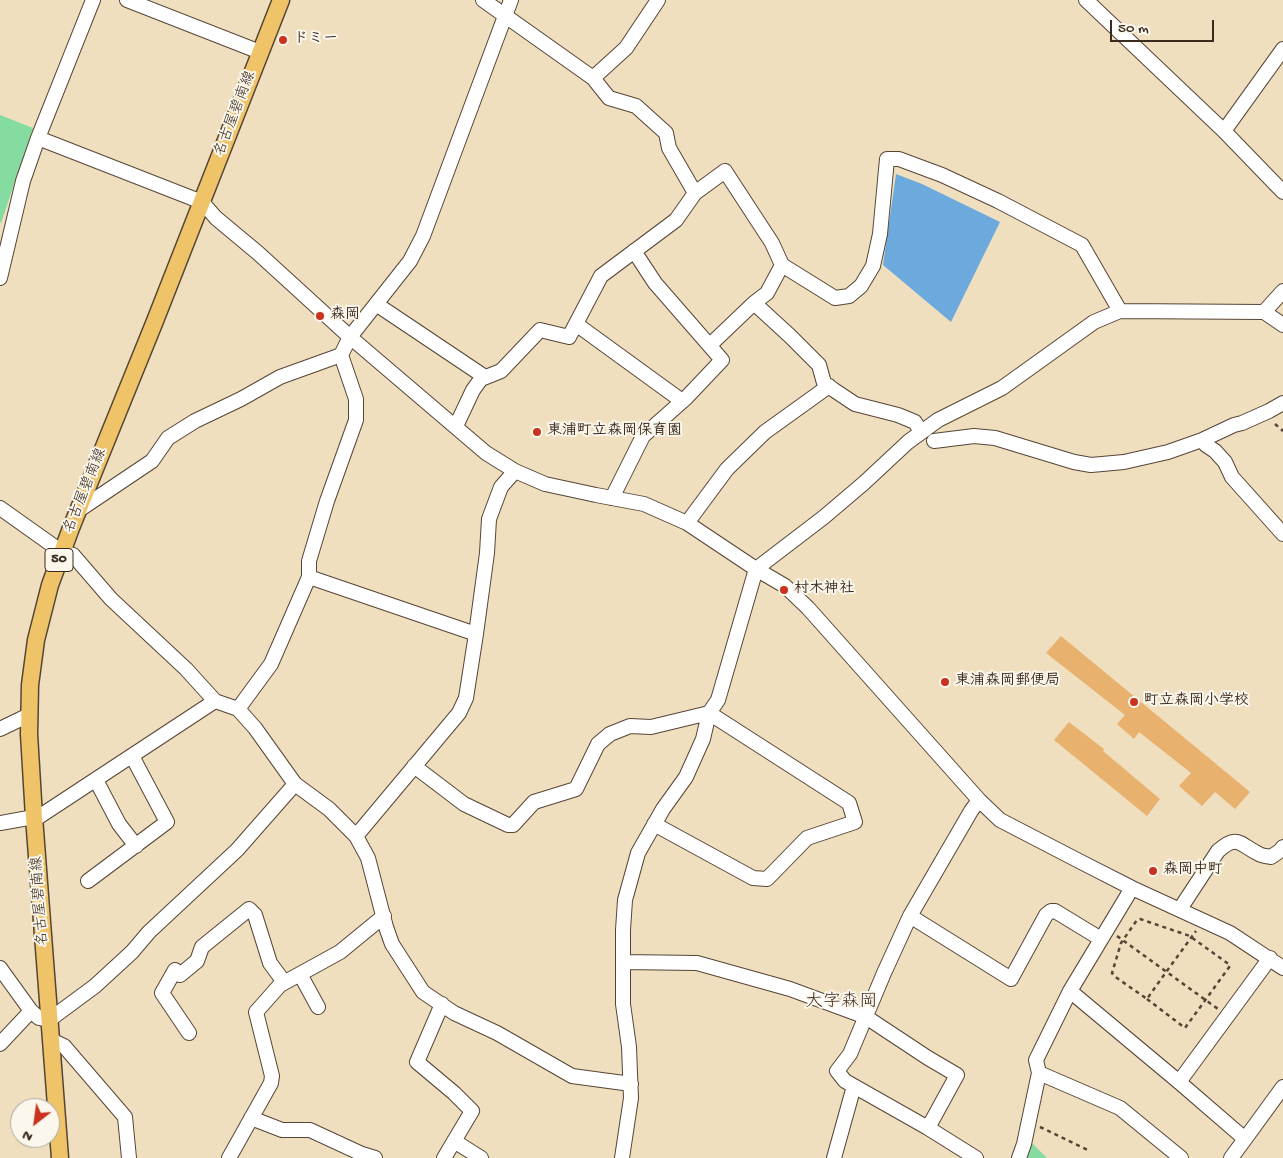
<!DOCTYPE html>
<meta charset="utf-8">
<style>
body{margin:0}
#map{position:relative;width:1283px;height:1158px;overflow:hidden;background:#efdfbf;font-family:"Gochi Hand",sans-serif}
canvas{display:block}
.north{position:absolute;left:10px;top:1098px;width:50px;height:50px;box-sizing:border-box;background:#fbf7ec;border:1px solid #aea59a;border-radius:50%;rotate:210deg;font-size:14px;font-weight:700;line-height:20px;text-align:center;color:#3b2a1e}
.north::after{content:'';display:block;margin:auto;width:18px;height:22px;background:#c8321e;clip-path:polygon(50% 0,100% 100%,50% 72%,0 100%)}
.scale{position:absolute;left:1110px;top:20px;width:104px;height:22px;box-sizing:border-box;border:2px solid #3b2a1e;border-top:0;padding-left:6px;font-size:15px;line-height:18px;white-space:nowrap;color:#3b2a1e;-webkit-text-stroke:4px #fbf7ec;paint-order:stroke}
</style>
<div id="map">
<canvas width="1283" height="1158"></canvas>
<div class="north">N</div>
<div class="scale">50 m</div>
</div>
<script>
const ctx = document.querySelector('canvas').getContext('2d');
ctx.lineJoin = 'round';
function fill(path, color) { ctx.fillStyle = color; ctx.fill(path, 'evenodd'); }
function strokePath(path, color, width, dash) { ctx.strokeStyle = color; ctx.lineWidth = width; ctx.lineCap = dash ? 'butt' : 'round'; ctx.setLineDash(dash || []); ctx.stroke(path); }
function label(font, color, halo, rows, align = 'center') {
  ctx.font = font + ' "Gochi Hand","Klee One",sans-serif'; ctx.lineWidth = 4; ctx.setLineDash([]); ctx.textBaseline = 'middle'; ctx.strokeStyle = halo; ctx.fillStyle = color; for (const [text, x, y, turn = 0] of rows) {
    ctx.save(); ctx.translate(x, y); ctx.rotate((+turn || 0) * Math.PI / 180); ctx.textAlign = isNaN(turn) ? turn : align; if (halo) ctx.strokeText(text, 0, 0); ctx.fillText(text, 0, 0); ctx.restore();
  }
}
const green = new Path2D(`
 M0,115L33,128L1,223L0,222Z
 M1032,1143L1047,1158H1026Z`);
const water = new Path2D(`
 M896,174L922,184L1000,222L951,322L883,265Z`);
const building = new Path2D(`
 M1061,636L1250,792L1235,809L1215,792L1202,806L1179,786L1191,773L1139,732L1134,739L1117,724L1125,715L1046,653Z
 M1069,722L1104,749L1103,751L1160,799L1147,816L1054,740Z`);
const path = new Path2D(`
 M1275,424L1283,431
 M1117,936L1218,1009
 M1147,999L1185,1028L1230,966V965L1191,937L1190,936L1140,919L1137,920L1121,943L1112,973L1114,976L1147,999C1163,976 1180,953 1196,931
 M1040,1127L1090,1151`);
const minor = new Path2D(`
 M127,0L260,52
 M483,0L593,78L609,98L636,106L666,133L669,148L695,193
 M1086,0L1224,131L1283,192
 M593,78L626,48L658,0
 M1224,131L1283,49
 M38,138L202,202L216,218L258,253L350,337L486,453L515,471L545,484L596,495L644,504L687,523L756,569L785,586L808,608L979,800L1000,820L1081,862L1132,888L1230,933L1283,968
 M0,278L23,181L38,138L93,0
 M754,303L790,336L819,365L824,383L834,390L855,404L898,415L915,422L921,432
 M376,304L485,377
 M1264,312L1283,325
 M576,324L682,401
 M710,345L754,303L767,293L782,265
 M456,426L473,390L481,379L501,371L540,330L569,337L601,276L676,220L695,193L725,171L772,243L782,265L835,298L849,296L861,286L873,266L880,234L887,159H899L942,175L998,201L1082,245L1120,311
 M1202,440L1206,445L1215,451L1225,462L1232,477L1283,534
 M934,441L974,436L995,438L1074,462L1091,465L1124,462L1168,452L1202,440L1234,425L1242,423L1269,411L1283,403
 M612,498L643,436L686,398L722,360L655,283L634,251
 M0,508L62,552L73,555L111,599L186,669L215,701L238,709L255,728L295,784L329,809L356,836L368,858L386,927L392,944L423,992L454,1013L497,1033L572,1076L631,1084
 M79,510L152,461L168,438L195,421L241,399L280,377L341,355L350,337L410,261L423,236L511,0
 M687,523L727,469L765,432L829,386
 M309,577L476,634
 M238,709L271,664L309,577V561L327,501L356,420V399L341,355
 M0,729L29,715
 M414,766L464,804L508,825H513L534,802L576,789L598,744L610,734L630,726L651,727L709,713L849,803L855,822L807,838L767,879L753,878L654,824
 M96,780L119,824L136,846
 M34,820L215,701
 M0,823L34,817
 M356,836L459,713L466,698L476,634L487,553L489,519L501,487L515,471
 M88,881L167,822L132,756
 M1180,909L1218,851C1238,833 1240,845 1259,854C1262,856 1267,856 1271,857L1281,850L1283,847
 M910,916L1011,979L1046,915L1051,911H1055L1101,939
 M623,962L697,963L790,989L866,1017L928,1058L957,1075L928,1128
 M0,968L31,1011
 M300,974L318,1007
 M1070,991L1179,1082L1245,1139L1231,1158
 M442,1004L417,1062L454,1093L472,1111L444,1158
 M189,1033L162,993L175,970L180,975L197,961L202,947L249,909L255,915L270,963L284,982
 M51,1040L64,1046L125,1117L129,1158
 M0,1044L31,1011L39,1018L49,1020L95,986L132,952L149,932L237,850L295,784
 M1039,1073L1120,1108L1181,1158
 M1179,1082L1270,958
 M251,1118L282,1130H310L362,1154L375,1158
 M1245,1139L1283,1087
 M454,1141L481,1158
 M229,1158L271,1083L272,1076L256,1012L280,985L340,952L384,916
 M622,1158L631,1098L629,1047L623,1004V930L625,900L638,853L663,809L686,777L703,739L709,713L718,700L756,569L824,517L864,483L908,442L938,420L1002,388L1094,322L1120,311L1264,312L1283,291
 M834,1158L854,1086
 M976,1158L928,1128L845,1081L837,1071L850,1054L884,973L910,916L971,811L979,800
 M1019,1158L1024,1144L1039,1073L1036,1060L1070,991L1132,888`);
const major = new Path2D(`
 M60,1158L34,817L29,734L30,685L36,640L50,585L71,528L155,321L281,0`);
const markers = [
 [283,40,5,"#c8321e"],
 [320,316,5,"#c8321e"],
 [537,432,5,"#c8321e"],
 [784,590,5,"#c8321e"],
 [945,682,5,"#c8321e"],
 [1134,702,5,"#c8321e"],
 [1153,871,5,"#c8321e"]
];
const shields = [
 [59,560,28]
];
const shieldNames = [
 ["50",59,560]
];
const poiNames = [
 ["ドミー",293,40],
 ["森岡",330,316],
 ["東浦町立森岡保育園",547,432],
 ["村木神社",794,590],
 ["東浦森岡郵便局",955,682],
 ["町立森岡小学校",1144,702],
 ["森岡中町",1163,871]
];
const streetNames = [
 ["名古屋碧南線",236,114,-69],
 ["名古屋碧南線",86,491,-68],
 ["名古屋碧南線",41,901,-94]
];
const quarterNames = [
 ["大字森岡",841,1003]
];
fill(green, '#84dca0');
fill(water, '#6caade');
fill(building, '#e8b16e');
strokePath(minor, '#564536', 16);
strokePath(major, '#564536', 19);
strokePath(path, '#564536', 2.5, [4, 4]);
strokePath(minor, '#fff', 14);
strokePath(major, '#efc469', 16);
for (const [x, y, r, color] of markers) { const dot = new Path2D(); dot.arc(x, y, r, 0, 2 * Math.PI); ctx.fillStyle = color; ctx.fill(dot); strokePath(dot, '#fbf7ec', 2); }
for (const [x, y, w] of shields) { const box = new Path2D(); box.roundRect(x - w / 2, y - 11.5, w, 23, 4); ctx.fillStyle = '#fbf7ec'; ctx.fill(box); strokePath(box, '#3b2a1e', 1); }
label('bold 14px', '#3b2a1e', null, shieldNames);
label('bold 15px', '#3b2a1e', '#fbf7ec', poiNames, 'left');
label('15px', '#3b2a1e', '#fbf7ec', streetNames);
label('18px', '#3b2a1e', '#fbf7ec', quarterNames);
</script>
